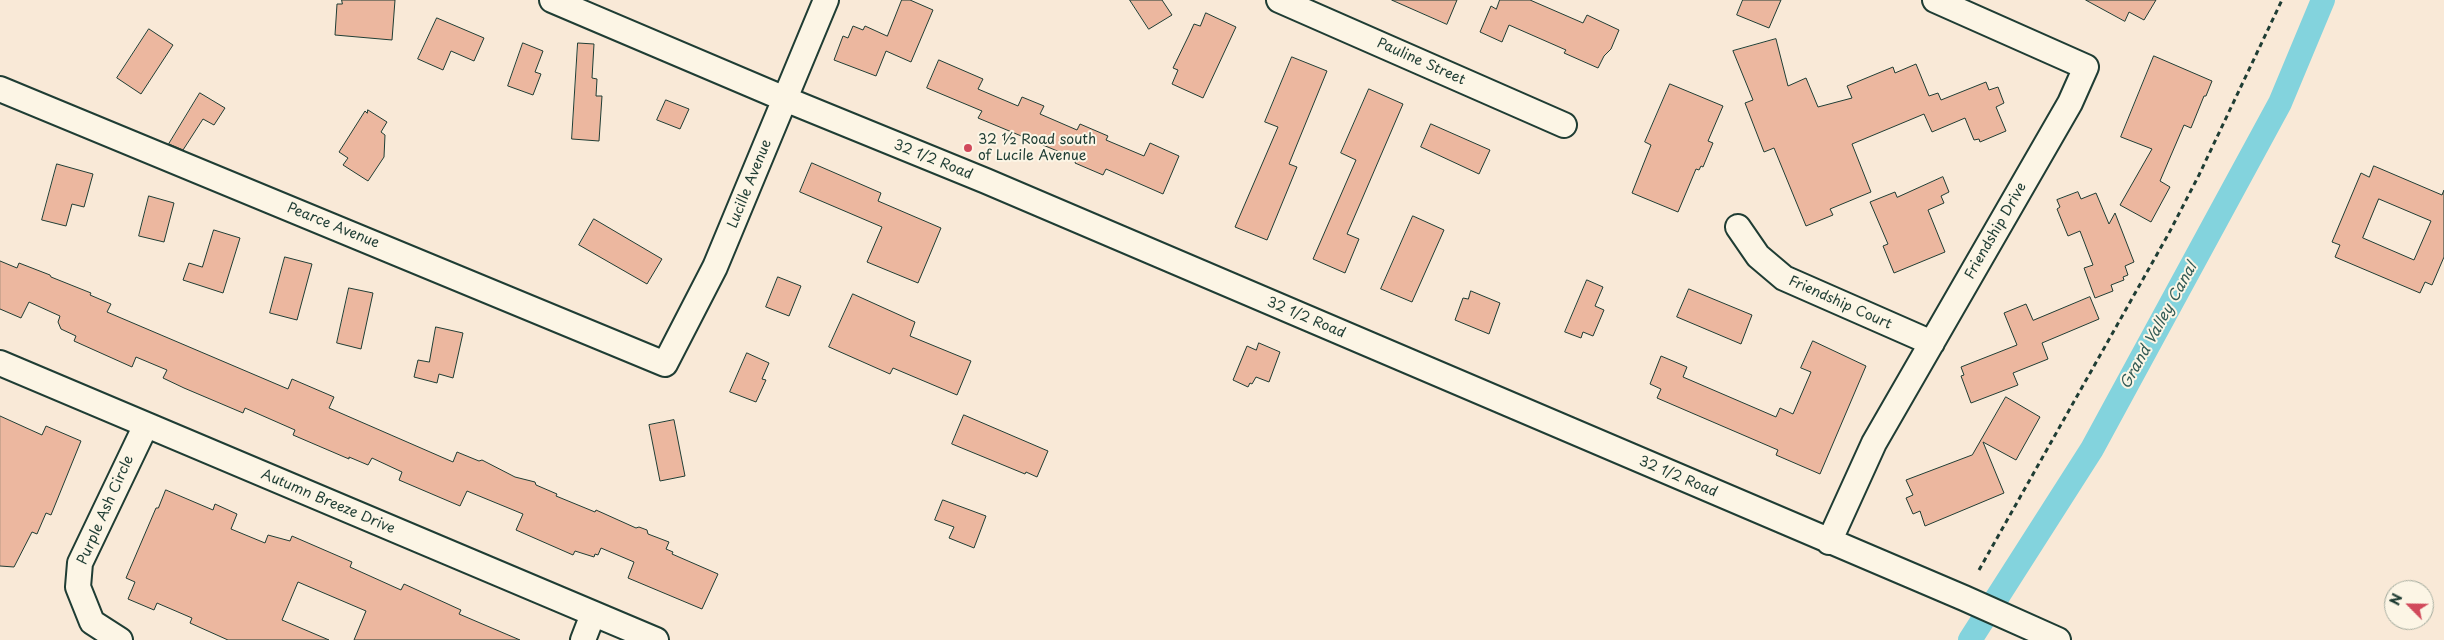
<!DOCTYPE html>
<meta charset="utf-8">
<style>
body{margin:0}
#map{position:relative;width:2444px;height:640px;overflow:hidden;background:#f9e9d7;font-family:"Playpen Sans",sans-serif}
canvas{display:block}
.north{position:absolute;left:2384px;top:580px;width:50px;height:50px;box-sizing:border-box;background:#fcf5e5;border:1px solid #a4ab9e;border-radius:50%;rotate:293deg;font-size:14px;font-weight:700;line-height:20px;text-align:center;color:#1f3d34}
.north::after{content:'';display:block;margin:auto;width:18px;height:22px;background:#d1495b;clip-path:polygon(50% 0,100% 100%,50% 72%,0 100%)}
</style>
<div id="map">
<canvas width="2444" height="640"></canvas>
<div class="north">N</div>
</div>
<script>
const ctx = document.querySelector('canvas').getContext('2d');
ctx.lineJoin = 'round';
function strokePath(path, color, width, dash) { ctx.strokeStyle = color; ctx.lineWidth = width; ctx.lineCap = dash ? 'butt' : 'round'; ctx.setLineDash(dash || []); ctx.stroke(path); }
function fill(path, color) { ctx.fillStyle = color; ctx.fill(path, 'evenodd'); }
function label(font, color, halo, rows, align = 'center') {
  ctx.font = font + ' "Playpen Sans",sans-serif'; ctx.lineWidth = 4; ctx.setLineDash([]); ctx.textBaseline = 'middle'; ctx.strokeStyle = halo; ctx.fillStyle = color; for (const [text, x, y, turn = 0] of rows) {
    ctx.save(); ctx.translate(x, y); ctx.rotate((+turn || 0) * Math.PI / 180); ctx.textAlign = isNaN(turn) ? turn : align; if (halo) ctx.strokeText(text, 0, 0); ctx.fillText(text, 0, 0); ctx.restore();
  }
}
const canal = new Path2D(`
 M1970,640L2092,449L2280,103L2323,0`);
const building = new Path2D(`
 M342,0H395L392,40L335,35L337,4H342Z
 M902,0H910L933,10L911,62L886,51L876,76L834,60L843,36L848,38L853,26L863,30L865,26L887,36Z
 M1130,0H1162L1172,15L1149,29Z
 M1392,0H1457L1447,24Z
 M1500,0H1530L1583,23L1587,15L1619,30L1611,49L1604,56L1598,68L1564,53L1566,50L1509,25L1502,42L1480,32L1491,6L1496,9Z
 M1743,0H1781L1769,28L1737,15Z
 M2086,0H2156L2144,20L2129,12L2125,21Z
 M1206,13L1236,27L1203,98L1172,84L1178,70L1173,68L1189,35L1194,24L1200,26Z
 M437,18L484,38L474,61L451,51L443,70L418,59Z
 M149,29L173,45L141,94L117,78Z
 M1776,39L1788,86L1806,78L1818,107L1852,98L1847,86L1893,67L1895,73L1916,64L1929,96L1938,93L1941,100L1986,82L1989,90L1998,87L2004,103L1996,107L2006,131L1980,142L1979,139L1974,140L1965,118L1932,132L1924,114L1852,144L1871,192L1830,209L1833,215L1806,226L1774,148L1764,152L1745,103L1753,100L1733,51Z
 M523,43L543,51L535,72L541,74L533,95L508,86Z
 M578,43L594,44L592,78L597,79L596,96H602L599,141L572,139Z
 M2154,56L2212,81L2206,96H2204L2191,128L2184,125L2160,181L2170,187L2151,222L2120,205L2152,149L2121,137Z
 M1292,57L1327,71L1289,164L1297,167L1267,240L1235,227L1278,127L1265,122Z
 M939,60L983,79L978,89L1018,106L1022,97L1044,106L1040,114L1077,130L1080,124L1108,136L1106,140L1144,156L1150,143L1179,156L1163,194L1106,169L1103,175L1075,163L1076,160L1067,155L978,118L982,111L927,88Z
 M1670,84L1723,106L1708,141L1713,143L1703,167L1701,166L1699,170L1696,169L1678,212L1632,193L1651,145L1645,142Z
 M1369,89L1403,104L1347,234L1359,239L1345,273L1313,259L1356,160L1341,153Z
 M200,93L225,108L214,125L203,119L183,150L169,144Z
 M666,100L689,109L680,129L657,120Z
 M368,110L387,122L381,132L385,135L384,157L368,181L343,165L348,158L339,152L365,111L367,113Z
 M1431,124L1490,150L1479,174L1421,147Z
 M812,163L881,193L878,201L941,228L918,283L867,262L882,227L800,192Z
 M57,164L93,174L84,207L72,204L66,226L42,220Z
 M2374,166L2442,195L2444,190V257L2432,285L2425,282L2420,293L2335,257L2340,245L2332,242L2361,173L2369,177ZM2379,199L2431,221L2414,260L2363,238Z
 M1943,177L1949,192L1941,196L1944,203L1928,210L1945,252L1894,273L1883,246L1888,244L1870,202L1895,192L1897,197Z
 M2078,192L2081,199L2096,193L2109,224L2115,213L2134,262L2125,266L2128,275L2123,277L2124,280L2111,285L2113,291L2095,298L2084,268L2093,265L2080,231L2068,236L2057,209L2060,207L2057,200Z
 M149,196L174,203L164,242L139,236Z
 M1413,216L1444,230L1412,302L1381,289Z
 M594,219L662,259L647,284L579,245Z
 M214,230L240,238L223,293L183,280L189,263L202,267Z
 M285,257L312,264L297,320L270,313Z
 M0,261L17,268L19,263L50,275L51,277L91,293L90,295L111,304L107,312L288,389L292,379L334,397L329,408L453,462L457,452L479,461L482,460L515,477L535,482L536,485L557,494L556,496L595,512L596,510L636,528L639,527L647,530L648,534L669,542L666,549L673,552L672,554L718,574L702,609L628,578L634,562L601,548L598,555L595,554L594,557L575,551L573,555L516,530L523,514L467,491L460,506L399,480L402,472L372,458L368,465L349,457V459L293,435L295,430L245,408L243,413L184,388L163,378L167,370L136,357L132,367L74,341L76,336L61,329L58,322L60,316L29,302L21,318L0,309Z
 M778,277L801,286L789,316L766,307Z
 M1587,280L1603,287L1595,306L1604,310L1593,336L1583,332L1581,338L1565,332Z
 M349,288L373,293L361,349L337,343Z
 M1689,289L1752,315L1741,344L1677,317Z
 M1471,291L1500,303L1489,334L1455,320L1463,298L1468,299Z
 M853,294L915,322L910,336L971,361L957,395L893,368L890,374L829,347Z
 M2090,297L2099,319L2042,343L2048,359L2013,373L2018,385L1971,403L1961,376L1964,375L1961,367L2017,345L2004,313L2026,304L2033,320Z
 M436,327L463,333L453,378L439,374L437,383L414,377L418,360L429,362Z
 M1813,341L1866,366L1820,474L1776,455L1778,450L1657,398L1661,389L1650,384L1661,356L1687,367L1683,377L1776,417L1780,408L1793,414L1811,372L1801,368Z
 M1259,343L1280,352L1269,382L1256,377L1252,384L1250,383L1248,387L1233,380L1247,346L1256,350Z
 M747,353L769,363L762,379L766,380L756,402L730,392Z
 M2006,397L2040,417L2016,460L1983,442L2004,493L1925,526L1920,511L1913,514L1906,498L1913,495L1906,480L1972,455Z
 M964,415L1048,451L1037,477L1026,472L1025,474L952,444Z
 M0,416L42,435L46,426L81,441L51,515L46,513L37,534L32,532L14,567L0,566Z
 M674,420L685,476L660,481L649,425Z
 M166,490L213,510L215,504L237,514L231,529L265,543L268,535L290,541L292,536L352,562L350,567L401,590L404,584L461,610L459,614L520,640H354L366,611L298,582L282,620L329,640H228L190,623L192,618L157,603L154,610L128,599L135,582L126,578L156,508H158Z
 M943,500L986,516L974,548L949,538L954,527L935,520Z`);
const path = new Path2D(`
 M1979,570L2169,233L2199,175L2282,0`);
const minor = new Path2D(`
 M552,0L785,99L986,181L1964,598L2058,640
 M1279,0L1564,125
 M0,89L665,364L715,267L826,0
 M1738,227L1758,256L1784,278L1932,343
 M0,363L656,640
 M1829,542L1874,443L2070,103L2086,67L1935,0
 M120,640L92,622L78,587L80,563L146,425
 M583,640L593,614`);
const markers = [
 [968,148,5,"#d1495b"]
];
const streetNames = [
 ["Pauline Street",1421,62,24],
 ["32 1/2 Road",933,160,22],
 ["Lucille Avenue",750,184,-68],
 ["Pearce Avenue",333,226,22],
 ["Friendship Drive",1996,231,-60],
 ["Friendship Court",1840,303,24],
 ["32 1/2 Road",1306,318,23],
 ["32 1/2 Road",1678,477,23],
 ["Autumn Breeze Drive",328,502,23],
 ["Purple Ash Circle",106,510,-66]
];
const poiNames = [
 ["32 ½ Road south",978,140],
 ["of Lucile Avenue",978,156]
];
const waterNames = [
 ["Grand Valley Canal",2159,326,-61]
];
strokePath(canal, '#83d3dd', 24);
fill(building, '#ecb79f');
strokePath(building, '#1f3d34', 1);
strokePath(minor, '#1f3d34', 28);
strokePath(path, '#1f3d34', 3, [5, 4]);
strokePath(minor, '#fcf5e5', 24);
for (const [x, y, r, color] of markers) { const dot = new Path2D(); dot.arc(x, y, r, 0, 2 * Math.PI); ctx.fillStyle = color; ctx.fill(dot); strokePath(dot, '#fcf5e5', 2); }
label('14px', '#1f3d34', '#fcf5e5', streetNames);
label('14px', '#1f3d34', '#fcf5e5', poiNames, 'left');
label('italic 15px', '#335b56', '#fcf5e5', waterNames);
</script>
